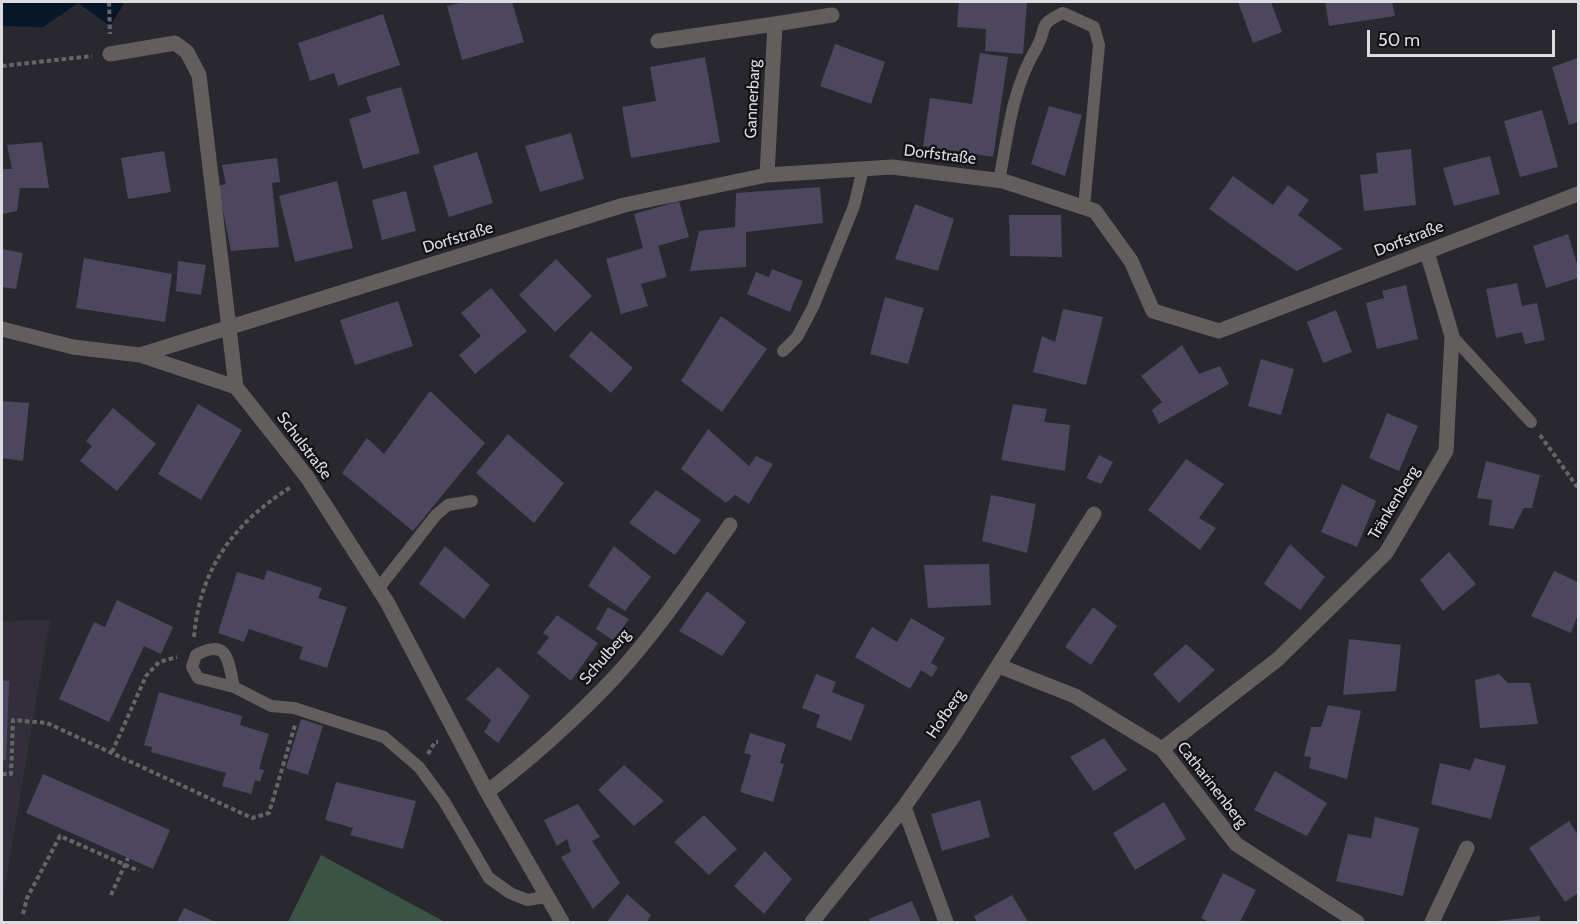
<!DOCTYPE html>
<meta charset="utf-8">
<style>
body{margin:0}
#map{position:relative;width:1580px;height:924px;overflow:hidden;background:#29282e;font-family:Cabin,sans-serif}
canvas{display:block}
.frame{position:absolute;inset:0;border:3px solid #dddce0;pointer-events:none}
.scale{position:absolute;left:1367px;top:30px;width:188px;height:27px;box-sizing:border-box;border:3px solid #dddce0;border-top:0;padding-left:8px;font-size:18px;line-height:21px;white-space:nowrap;color:#dddce0;-webkit-text-stroke:4px #121114;paint-order:stroke}
</style>
<div id="map">
<canvas width="1580" height="924"></canvas>
<div class="frame"></div>
<div class="scale">50 m</div>
</div>
<script>
const ctx = document.querySelector('canvas').getContext('2d');
ctx.lineJoin = 'round';
function fill(path, color) { ctx.fillStyle = color; ctx.fill(path, 'evenodd'); }
function strokePath(path, color, width, dash) { ctx.strokeStyle = color; ctx.lineWidth = width; ctx.lineCap = dash ? 'butt' : 'round'; ctx.setLineDash(dash || []); ctx.stroke(path); }
function label(font, color, halo, rows, align = 'center') {
  ctx.font = font + ' Cabin,sans-serif'; ctx.lineWidth = 4.5; ctx.setLineDash([]); ctx.textBaseline = 'middle'; ctx.strokeStyle = halo; ctx.fillStyle = color; for (const [text, x, y, turn = 0] of rows) {
    ctx.save(); ctx.translate(x, y); ctx.rotate((+turn || 0) * Math.PI / 180); ctx.textAlign = isNaN(turn) ? turn : align; if (halo) ctx.strokeText(text, 0, 0); ctx.fillText(text, 0, 0); ctx.restore();
  }
}
const built = new Path2D(`
 M50,620L2,904V621Z`);
const green = new Path2D(`
 M321,855L445,922H288Z`);
const water = new Path2D(`
 M2,2H125L110,26L78,3L43,27L2,26Z`);
const building = new Path2D(`
 M464,2H512L524,42L462,60L447,6Z
 M959,2H1027L1023,54L985,51L986,29L957,27Z
 M1238,2H1271L1282,32L1253,43Z
 M1325,2H1392L1395,16L1329,26Z
 M383,14L400,65L338,86L334,73L310,81L298,43Z
 M835,44L885,62L871,104L820,86Z
 M980,53L1008,57L993,157L923,146L930,98L972,104Z
 M705,57L720,142L631,158L622,107L656,101L650,67Z
 M1578,58V122L1569,125L1552,67Z
 M401,87L420,153L363,169L349,119L371,112L366,97Z
 M1049,106L1082,115L1065,176L1031,164Z
 M1542,110L1558,167L1520,177L1504,121Z
 M571,133L584,179L540,192L525,146Z
 M42,142L49,188H20L17,211L2,214V169H12L7,145Z
 M1411,149L1416,205L1364,211L1360,175L1378,173L1376,153Z
 M164,151L171,192L128,199L121,158Z
 M477,152L493,203L449,217L433,166Z
 M1490,156L1500,194L1454,206L1443,168Z
 M277,158L280,182L272,183L279,247L231,251L218,186L226,184L222,165Z
 M1233,176L1273,205L1288,185L1309,200L1298,215L1343,249L1296,271L1209,209Z
 M337,181L353,248L295,262L279,196Z
 M820,187L823,223L746,232V267L690,271L699,231L735,227L736,193Z
 M406,191L416,231L382,240L372,200Z
 M679,201L689,237L658,246L667,277L641,284L648,306L621,314L606,259L643,248L634,214Z
 M915,204L954,219L938,271L895,259Z
 M1009,215H1061L1062,257L1010,256Z
 M1568,234L1578,267V278L1546,288L1533,246Z
 M2,249L23,253L16,289L2,287Z
 M84,258L172,274L165,322L76,308Z
 M556,259L592,296L555,332L519,295Z
 M178,261L206,265L201,295L176,291Z
 M772,269L803,281L790,312L747,294L756,272L769,277Z
 M1517,283L1522,306L1537,303L1545,340L1525,344L1522,332L1496,338L1486,289Z
 M1406,285L1418,339L1377,349L1366,303L1384,298L1382,291Z
 M491,288L527,331L475,374L459,355L481,336L461,313Z
 M885,297L924,308L908,364L870,354Z
 M398,301L413,346L355,365L340,320Z
 M1063,309L1103,317L1086,385L1033,372L1042,336L1055,342Z
 M1336,310L1352,352L1323,363L1307,322Z
 M721,316L767,349L722,412L681,381Z
 M591,331L633,368L611,393L569,356Z
 M1182,345L1199,374L1220,366L1229,384L1159,424L1152,410L1162,402L1141,376Z
 M1261,359L1294,369L1281,415L1248,406Z
 M430,391L485,443L413,531L342,473L367,438L384,454Z
 M2,401L29,403L23,461L2,458Z
 M198,404L242,430L201,500L158,474Z
 M1013,404L1047,409L1044,422L1070,425L1065,471L1001,460Z
 M113,408L156,444L117,491L80,461L92,446L86,441Z
 M1387,413L1418,426L1399,471L1369,458Z
 M708,429L749,466L756,456L773,464L749,504L735,495L726,503L681,469Z
 M508,434L564,483L534,523L476,473Z
 M1099,455L1113,462L1101,484L1086,478Z
 M1186,459L1224,484L1199,518L1216,528L1200,550L1148,510Z
 M1486,461L1540,475L1532,508H1524L1513,529L1489,525L1492,500L1477,498Z
 M1342,484L1376,501L1357,547L1321,532Z
 M656,490L701,520L675,555L629,523Z
 M991,495L1036,504L1027,553L982,541Z
 M1290,544L1325,577L1300,610L1264,584Z
 M445,546L490,585L464,619L419,584Z
 M614,546L651,577L625,611L588,586Z
 M1449,552L1476,584L1443,611L1420,580Z
 M989,564L991,605L928,608L924,565Z
 M267,570L322,588L318,598L347,607L327,668L299,659L303,647L249,629L244,642L218,633L237,572L264,580Z
 M1554,571L1578,582V614L1571,633L1531,616Z
 M707,591L746,622L722,656L679,631Z
 M117,600L173,627L161,654L144,646L109,722L59,699L94,622L105,627Z
 M608,607L629,619L614,641L596,629Z
 M1093,607L1117,626L1091,665L1065,647Z
 M557,615L598,643L571,681L537,653L549,637L543,633Z
 M911,618L945,638L931,663L938,667L932,677L921,670L910,689L855,657L872,627L897,642Z
 M1349,639L1401,645L1396,691L1343,695Z
 M1186,644L1215,670L1179,703L1153,674Z
 M498,667L530,696L498,743L484,732L491,720L466,699Z
 M816,674L836,682L832,692L865,705L851,741L816,727L820,715L802,708Z
 M1499,674L1508,683H1530L1538,724L1480,728L1475,680Z
 M2,680L9,681L6,760H2Z
 M159,692L242,716L240,725L269,734L259,769L264,770L260,782L255,780L251,794L222,786L226,773L151,752L152,747L144,745Z
 M1328,705L1361,711L1347,779L1309,768L1311,757L1304,756L1311,727H1321Z
 M301,719L323,726L308,775L286,768Z
 M750,733L786,744L780,763L784,764L773,802L740,792L751,755L744,753Z
 M1104,738L1127,770L1094,791L1070,757Z
 M1475,758L1506,766L1491,819L1431,804L1440,763L1470,770Z
 M624,765L664,801L634,826L598,790Z
 M1275,771L1327,803L1307,836L1254,810Z
 M43,774L170,830L153,869L26,813Z
 M336,782L416,801L403,849L350,835L353,828L325,820Z
 M980,800L990,837L942,851L931,814Z
 M1164,802L1186,839L1135,870L1113,833Z
 M578,804L600,837L592,841L620,883L593,909L561,857L571,852L567,839L557,846L544,820Z
 M704,815L737,849L709,875L674,842Z
 M1375,817L1419,828L1403,896L1336,881L1348,834L1371,838Z
 M1569,821L1578,835V893L1565,902L1529,848Z
 M765,851L792,879L764,914L734,886Z
 M1223,873L1256,890L1240,922H1209L1201,918Z
 M627,894L651,915L647,922H607Z
 M1012,895L1028,922H977L974,916Z
 M912,901L921,922H870L869,919Z
 M184,908L216,922H177Z
 M1540,916V922H1497V921Z`);
const path = new Path2D(`
 M109,2L110,34
 M2,66L92,56
 M1540,435L1578,488
 M194,637C200,568 234,523 291,487
 M112,752L146,676L159,662L177,657
 M428,754L435,742H438
 M2,774H11L13,720L47,723L252,818L269,813L295,725
 M111,895L128,858
 M23,914L27,898L60,836L139,871`);
const lane = new Path2D(`
 M999,181C1008,134 1012,88 1037,47C1048,28 1036,25 1063,13L1094,27L1099,45L1084,207
 M1452,336L1531,422
 M783,351L797,337L813,307L854,206L863,169
 M378,589L436,515L448,505L472,501
 M234,687L198,678L192,667L196,655C229,637 228,662 234,687L271,706L294,708L384,737L419,767L444,801L489,878L510,893L527,900L546,897`);
const street = new Path2D(`
 M775,24L832,15
 M658,41L775,24L767,175
 M110,54L175,43L187,52L199,75L236,387L307,477L387,602L487,792L562,922
 M2,329L73,347L140,355L624,205L767,175L892,167L1003,181L1095,211L1131,261L1153,311L1219,331L1578,194
 M140,355L236,387
 M999,666L1075,696L1162,749L1236,844L1357,922
 M1162,749L1278,659L1386,553L1446,451L1452,336L1427,252
 M487,792C532,758 574,720 613,679C657,632 693,577 730,525
 M904,807L946,922
 M812,922L904,807L953,737L1094,514
 M1432,922L1467,848`);
const streetNames = [
 ["Gannerbarg",753,99,-87],
 ["Dorfstraße",940,155,7],
 ["Dorfstraße",458,238,-17],
 ["Dorfstraße",1409,239,-21],
 ["Schulstraße",304,446,53],
 ["Tränkenberg",1394,503,-59],
 ["Schulberg",605,657,-49],
 ["Hofberg",946,714,-56],
 ["Catharinenberg",1212,785,52]
];
fill(built, '#322f3b');
fill(green, '#395344');
fill(water, '#081629');
fill(building, '#4c465e');
strokePath(path, '#656469', 4, [4.5, 3]);
strokePath(lane, '#625e5e', 12);
strokePath(street, '#625e5e', 15);
label('16px', '#dddce0', '#121114', streetNames);
</script>
